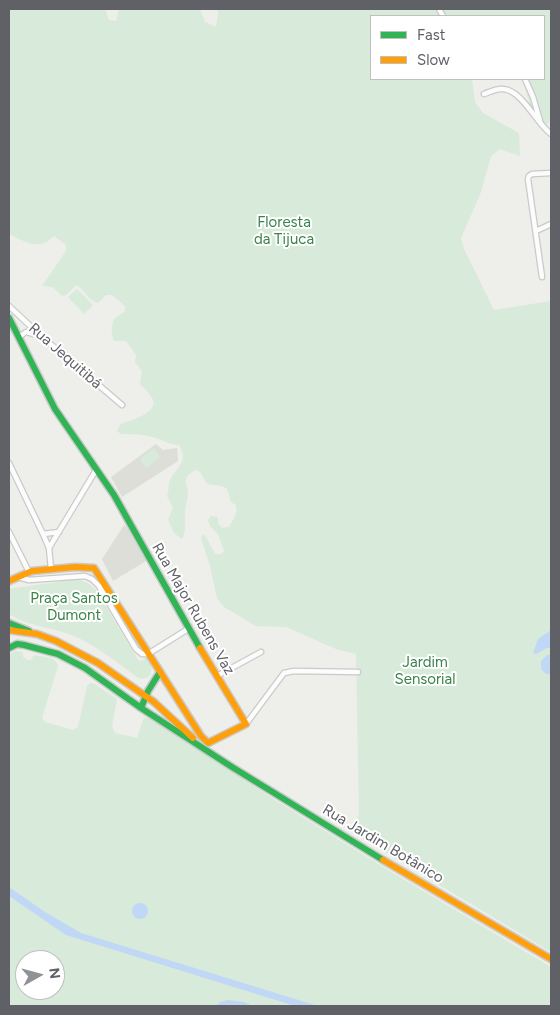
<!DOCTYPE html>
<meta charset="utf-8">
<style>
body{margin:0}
#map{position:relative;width:560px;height:1015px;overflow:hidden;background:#eeeeea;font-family:Figtree,sans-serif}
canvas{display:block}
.frame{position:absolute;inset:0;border:10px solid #5f6167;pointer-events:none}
.legend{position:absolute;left:370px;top:15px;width:175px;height:65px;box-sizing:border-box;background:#fff;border:1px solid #bfc0c2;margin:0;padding:6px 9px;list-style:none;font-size:15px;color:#5f6167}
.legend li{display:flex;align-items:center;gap:10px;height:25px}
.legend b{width:25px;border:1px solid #bfc0c2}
.north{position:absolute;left:15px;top:950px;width:50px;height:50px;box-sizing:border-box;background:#fff;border:1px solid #bfc0c2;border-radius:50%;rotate:83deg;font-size:14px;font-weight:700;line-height:20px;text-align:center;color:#5f6167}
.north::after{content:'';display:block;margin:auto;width:18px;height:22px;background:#919295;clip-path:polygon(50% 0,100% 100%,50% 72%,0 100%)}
</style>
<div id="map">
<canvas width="560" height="1015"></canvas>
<div class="frame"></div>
<ul class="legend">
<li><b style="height:6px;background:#30b455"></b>Fast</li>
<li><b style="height:6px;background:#ff9f0a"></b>Slow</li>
</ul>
<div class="north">N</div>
</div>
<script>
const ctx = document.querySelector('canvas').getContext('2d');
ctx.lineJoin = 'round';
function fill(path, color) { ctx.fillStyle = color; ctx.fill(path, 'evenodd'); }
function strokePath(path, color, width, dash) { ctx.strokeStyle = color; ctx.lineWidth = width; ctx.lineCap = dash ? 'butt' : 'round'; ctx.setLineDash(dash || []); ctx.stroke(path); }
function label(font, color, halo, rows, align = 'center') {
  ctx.font = font + ' Figtree,sans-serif'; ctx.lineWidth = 4; ctx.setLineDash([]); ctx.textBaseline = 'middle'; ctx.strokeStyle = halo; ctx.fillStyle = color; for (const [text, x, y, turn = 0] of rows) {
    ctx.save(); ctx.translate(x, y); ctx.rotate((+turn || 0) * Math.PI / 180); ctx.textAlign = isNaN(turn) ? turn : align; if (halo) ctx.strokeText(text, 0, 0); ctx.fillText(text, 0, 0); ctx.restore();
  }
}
const education = new Path2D(`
 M156,444L163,450L177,448L178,461L122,497L111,477Z
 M124,525L128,529L146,561L113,581L102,559Z`);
const green = new Path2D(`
 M9,9H105L109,20L116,21L119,9H200L205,22L216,27L218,14V9H551V119L545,127L524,108L529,101L522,79H544V16H371V79H472L475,102L483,113L519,133L520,156L500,149L491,156L481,192L461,238L464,249L494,310L551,301V952L363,839L361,829L356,827L359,813L356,654L336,649L286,627L256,626L224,607L217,598L210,566L201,538L203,534L206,537L215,554H221L224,551L218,534L210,526L208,520L211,516L218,517V523L222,528L229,527C233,520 238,513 236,505L231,502L227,489L222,486L207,484L200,472L196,470C180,479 187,480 188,492C188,499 185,506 185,512C184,522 187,531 182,539L174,533L168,520L173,508L167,496C169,492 168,489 169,484C172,469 191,464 179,445C168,444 165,441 155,438C144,434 133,434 121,434L117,431C117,430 121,424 121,424C124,422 129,421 133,420C155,411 162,402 140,385L142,371L135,362L136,355L126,341H114C111,332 111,327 114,319L124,312L126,307L112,295H106L98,303C87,300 85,289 76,285L66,295L62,296L53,287L42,286L66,251V245L54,236C38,252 25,241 9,234Z
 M77,289L93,305L84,314L68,297Z
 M154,448L160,457L146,468L140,459Z
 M78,579L88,583L97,591L138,660L141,661L147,657C152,663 153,670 149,677L142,679L138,678C118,663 97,646 74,636C53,627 29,627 9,614V589Z
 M15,651L23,652V657L28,660H31L34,655C42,657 56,656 58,666L42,718L45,722L73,730L78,727L87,686L90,683H93L117,699L112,726L115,733L137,738L143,720L145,718L155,719L270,797L388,870L551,967V1006H9V655ZM25,960H55V990H25Z`);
const water = new Path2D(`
 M551,630V648H547L536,654L533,653L538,639Z
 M547,655H551V674H546L541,669V661Z
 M9,887L45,912L81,933L318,1006H295L66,935L9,896Z
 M132 911a8 8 0 1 1 16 0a8 8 0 1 1-16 0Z
 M228,1000L244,1002L253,1006H215L220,1002Z`);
const street = new Path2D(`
 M439,9L443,16
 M525,79L533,97L540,121
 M484,94C490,92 496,88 503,89C522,90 536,123 551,134
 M536,231L551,224
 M542,277L528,179L529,176L532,174L551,173
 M9,306L40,335L122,405
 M19,337L26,332L38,335
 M9,463L43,534L49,548L51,569
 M9,532L29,572
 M43,534L59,532
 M49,548L96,470
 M18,577L29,580L85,576L92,579L99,586L136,649L142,654H148L188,629
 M217,676L261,652
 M246,724L284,673L294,671L358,672`);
const fast = new Path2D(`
 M9,318L55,409L114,495L200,648
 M9,623L29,631
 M9,648L17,644L24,645L58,654L85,668L141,708L232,767L383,860
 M141,708L148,691L160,672`);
const slow = new Path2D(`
 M9,581L32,571L75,567L94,568L201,736L208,743L246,724L200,648
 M9,630L37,634L56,641L98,663L154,702L193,738
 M383,860L551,959`);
const parkNames = [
 ["Floresta",284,223],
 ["da Tijuca",284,240],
 ["Praça Santos",74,599],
 ["Dumont",74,616],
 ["Jardim",425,663],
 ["Sensorial",425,680]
];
const streetNames = [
 ["Rua Jequitibá",65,356,41],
 ["Rua Major Rubens Vaz",193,609,60],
 ["Rua Jardim Botânico",383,844,31]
];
fill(education, '#deded8');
fill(green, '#d8ead9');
fill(water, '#c1d7f6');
strokePath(street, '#cacaca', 7);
strokePath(fast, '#cacaca', 9);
strokePath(slow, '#cacaca', 9);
strokePath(street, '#fcfcfc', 4.5);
strokePath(fast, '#30b455', 6);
strokePath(slow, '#ff9f0a', 6);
label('15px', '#3a8349', '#fff', parkNames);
label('15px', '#5f6167', '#fff', streetNames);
</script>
